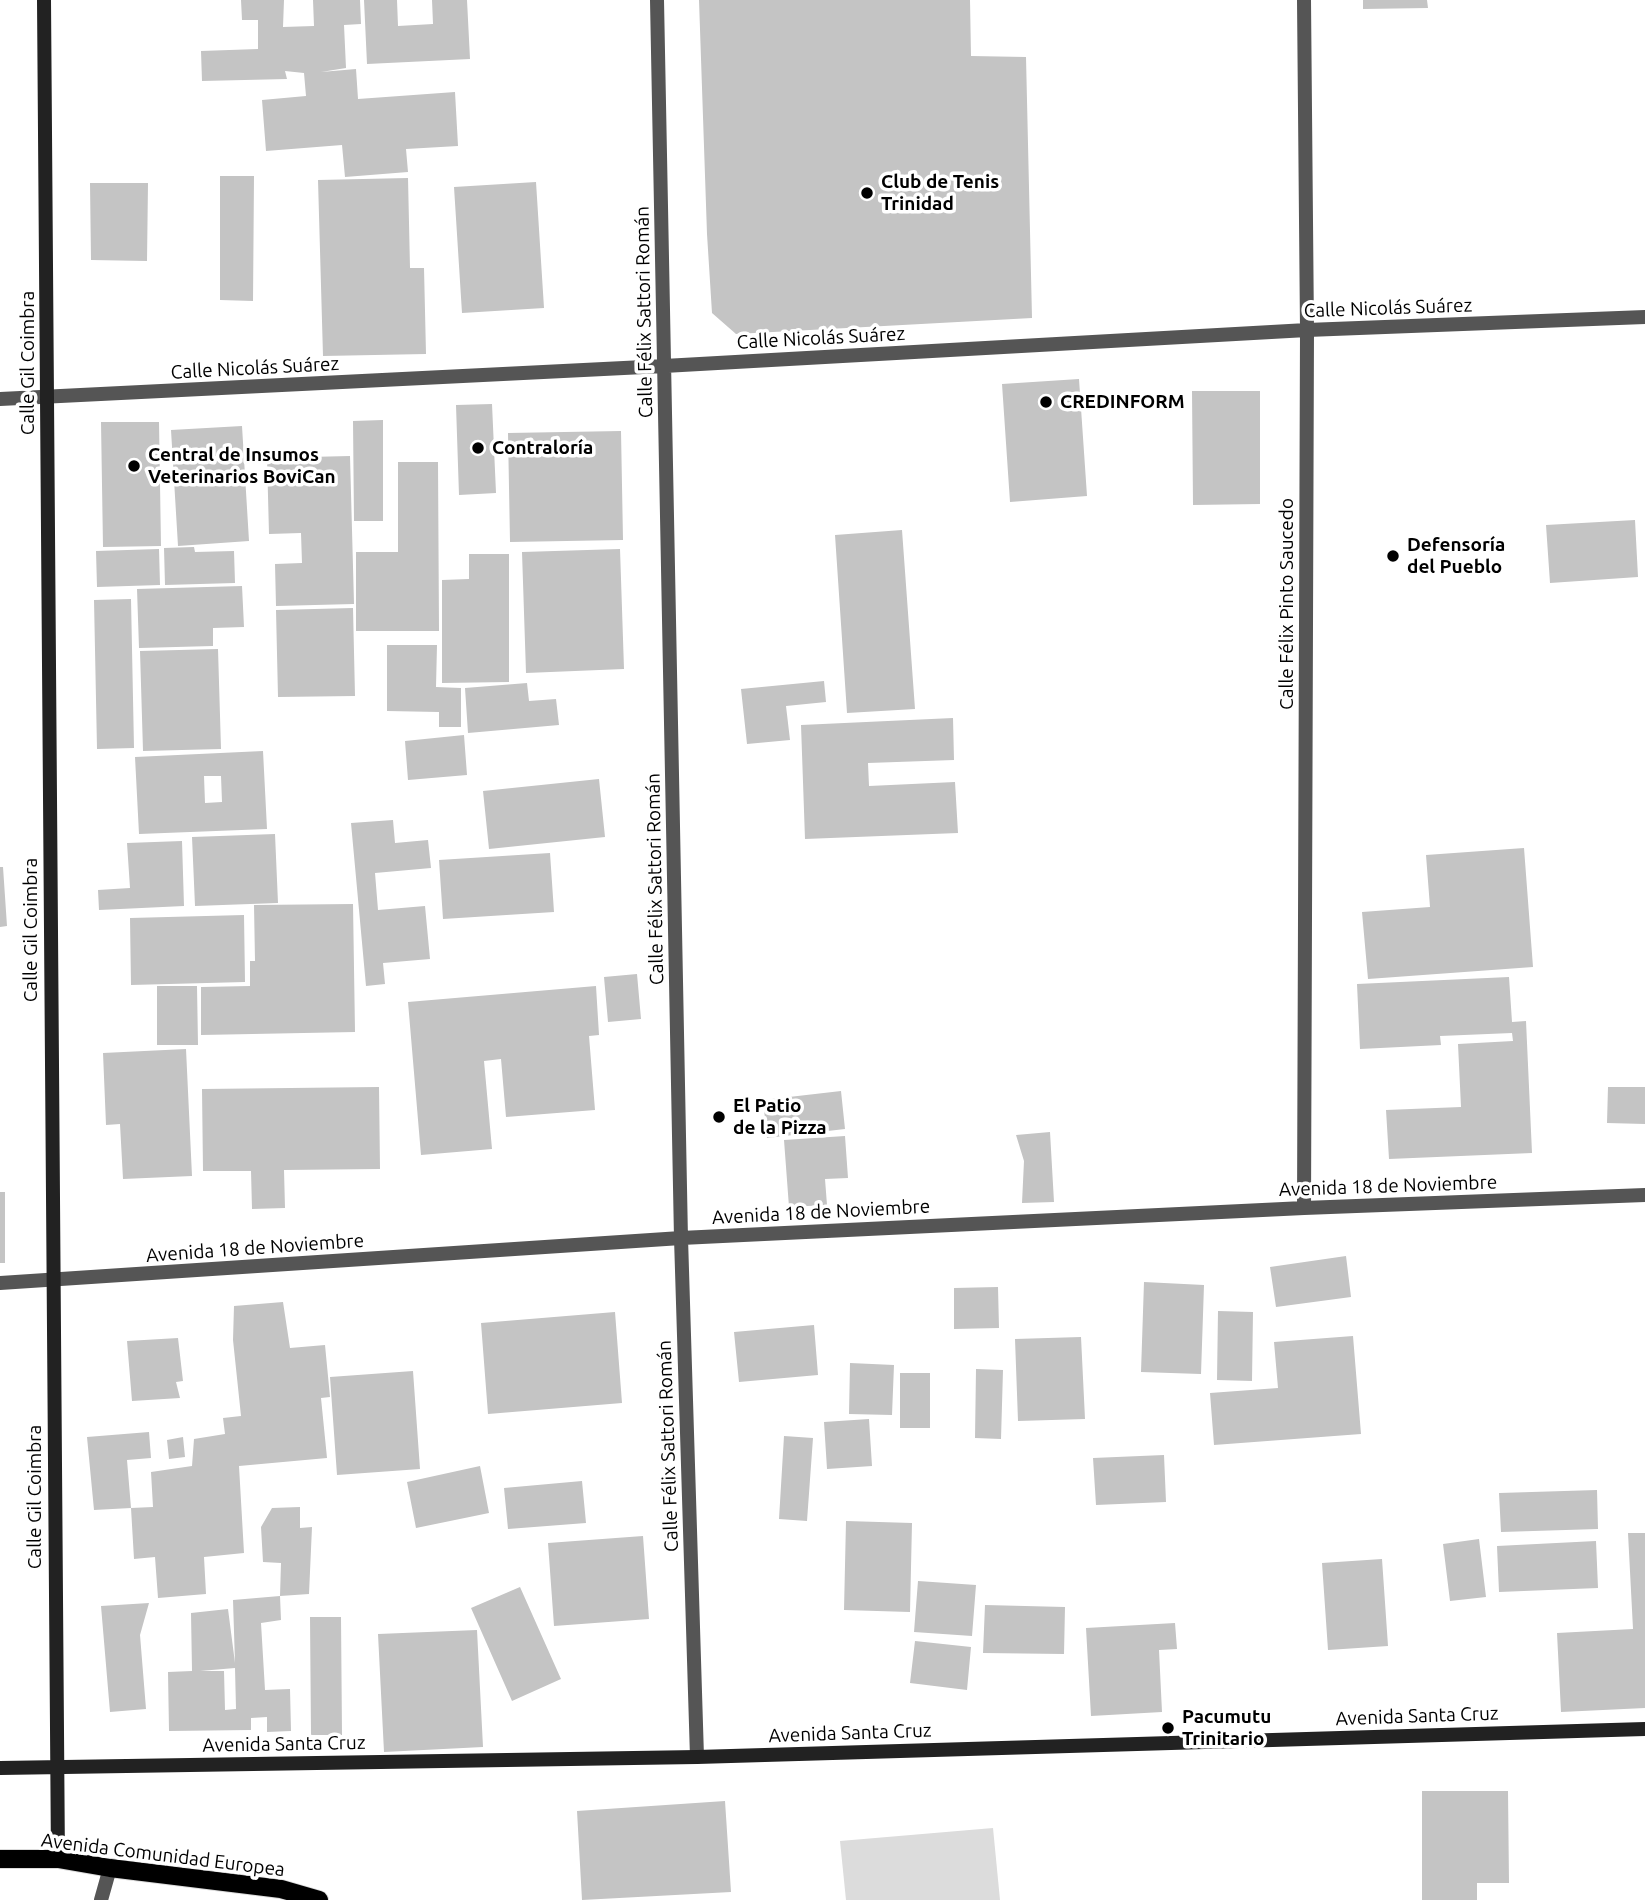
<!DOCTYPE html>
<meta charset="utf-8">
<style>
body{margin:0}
canvas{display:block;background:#fff}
</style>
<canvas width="1645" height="1900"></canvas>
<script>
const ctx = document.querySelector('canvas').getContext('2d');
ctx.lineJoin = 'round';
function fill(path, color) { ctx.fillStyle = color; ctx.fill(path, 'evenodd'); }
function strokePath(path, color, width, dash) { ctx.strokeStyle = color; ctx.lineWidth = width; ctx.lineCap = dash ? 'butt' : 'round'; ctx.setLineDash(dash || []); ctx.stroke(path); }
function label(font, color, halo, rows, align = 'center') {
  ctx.font = font + ' Ubuntu,sans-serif'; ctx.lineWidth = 7; ctx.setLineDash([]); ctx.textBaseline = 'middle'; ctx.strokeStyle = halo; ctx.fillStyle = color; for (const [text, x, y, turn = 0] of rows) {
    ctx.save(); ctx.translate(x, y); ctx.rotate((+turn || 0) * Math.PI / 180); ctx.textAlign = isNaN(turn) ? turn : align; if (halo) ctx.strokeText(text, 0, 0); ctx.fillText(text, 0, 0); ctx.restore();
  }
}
const green = new Path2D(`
 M993,1828L1000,1900H846L840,1841Z`);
const building = new Path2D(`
 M241,0H284L283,27L314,26L313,0H360L361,24L344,25L346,68L321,72L356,69L358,99L455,92L458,146L406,149L408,172L345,177L342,145L266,151L262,100L306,96L304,73L285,71L287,79L202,81L201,51L258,49V20H242Z
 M364,0H397L398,26L433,24L432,0H467L470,59L367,64Z
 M699,0H970L971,56L1026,57L1032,318L736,334L712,313L707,234Z
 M1363,0H1427L1428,8L1363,9Z
 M220,176H254L253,301L220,300Z
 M408,178L410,268H424L426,354L323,356L318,180Z
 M536,182L544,308L462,313L454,187Z
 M90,183H148L147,261L91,260Z
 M1079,379L1087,496L1010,502L1002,384Z
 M1192,391H1260V504L1193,505Z
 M492,404L496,493L459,495L456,405Z
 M383,420V521H354L353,421Z
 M101,422H159L161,546L103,547Z
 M242,426L249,541L178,546L171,430Z
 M621,431L623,540L510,542L508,433Z
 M350,456L354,604L276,606L275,564L302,563L301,533L269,534L267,458Z
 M398,462H438L439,631H356V552H398Z
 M1635,520L1638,577L1550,583L1546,525Z
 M902,530L915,709L847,713L835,535Z
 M194,547L195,552L234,551L235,583L165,585L164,548Z
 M159,549L160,585L97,587L96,551Z
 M620,549L624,669L526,673L522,552Z
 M469,554H509V682L442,683V580L469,579Z
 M242,586L244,627L213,628V646L139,648L137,589Z
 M131,599L134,748L97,749L94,600Z
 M353,608L355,696L278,697L276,610Z
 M387,645H437L436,687L461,688V727H439V712L387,711Z
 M218,649L221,749L143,751L140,651Z
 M824,681L826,702L786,706L790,740L747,744L741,689Z
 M527,683L529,701L556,699L559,725L468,733L465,688Z
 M953,718L954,760L868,763L869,786L955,782L958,833L805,839L801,725Z
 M464,735L467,775L408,780L405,741Z
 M263,751L267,829L139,834L135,757ZM204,776H221L222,802L205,803Z
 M599,779L605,837L489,849L483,791Z
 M393,820L395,843L428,840L431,868L375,873L378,910L425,906L430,959L383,963L385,984L366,986L351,823Z
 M275,834L278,903L195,906L192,837Z
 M182,841L184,906L99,910L98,890L130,888L127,843Z
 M1524,848L1533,967L1368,979L1362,912L1430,907L1426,855Z
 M550,853L554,912L443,919L439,860Z
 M0,867H3L7,926L0,927Z
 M353,904L355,1032L201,1035V987L250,986V961H255L254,905Z
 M244,915L245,982L131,985L130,918Z
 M637,974L641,1019L608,1022L604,977Z
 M1509,977L1512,1022L1526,1021L1532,1153L1389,1159L1386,1110L1461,1107L1458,1044L1513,1041L1512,1033L1440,1036L1441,1045L1360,1049L1357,984Z
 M157,986H197L198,1045H157Z
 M596,986L599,1035L589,1036L595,1110L506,1117L501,1059L484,1061L492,1149L421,1155L408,1002Z
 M186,1049L192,1176L123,1179L120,1124L106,1125L103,1053Z
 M379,1087L380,1169L284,1170L285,1208L252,1209L251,1171H203L202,1089Z
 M1608,1087H1645V1124L1607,1123Z
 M841,1091L845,1129L767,1138L763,1100Z
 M1050,1132L1054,1202L1022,1203L1024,1161L1016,1135Z
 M845,1136L848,1178L825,1179L827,1205L789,1207L784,1140Z
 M0,1192H5V1263H0Z
 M1346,1256L1351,1297L1276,1307L1270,1267Z
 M1144,1282L1204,1285L1201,1374L1141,1372Z
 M998,1287L999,1328L954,1329V1288Z
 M283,1302L290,1348L325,1345L330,1397L321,1398L327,1458L239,1466L244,1553L204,1557L206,1594L158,1598L155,1557L134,1559L131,1508L153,1507L151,1472L192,1466L194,1439L225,1434L223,1418L241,1416L233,1340L234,1306Z
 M1218,1311L1253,1312L1252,1381L1217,1380Z
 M615,1312L622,1403L488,1414L481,1323Z
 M814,1325L818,1375L739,1382L734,1332Z
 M1353,1336L1361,1434L1214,1445L1210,1393L1278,1388L1274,1342Z
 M1081,1337L1085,1419L1018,1421L1015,1339Z
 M178,1338L183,1381L176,1382L180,1398L132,1401L127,1341Z
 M850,1363L894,1365L892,1415L849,1414Z
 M976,1369L1003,1370L1001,1439L975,1438Z
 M413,1371L420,1469L337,1475L330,1377Z
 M900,1373H930V1428H900Z
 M869,1419L872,1466L827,1469L824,1422Z
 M149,1432L151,1458L127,1460L131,1508L94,1510L87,1437Z
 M784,1436L813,1438L807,1521L779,1519Z
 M183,1437L185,1457L169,1459L167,1440Z
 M1164,1455L1166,1502L1096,1505L1093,1458Z
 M480,1466L489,1513L416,1528L407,1482Z
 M582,1481L586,1523L508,1529L504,1488Z
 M1597,1490L1598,1529L1501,1532L1499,1493Z
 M300,1507V1528L312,1527L309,1594L280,1596L281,1563L263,1562L261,1527L272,1508Z
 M846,1521L912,1523L910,1612L844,1610Z
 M1628,1533H1645V1708L1561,1712L1557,1633L1633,1629Z
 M643,1536L649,1619L554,1626L548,1543Z
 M1479,1539L1486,1597L1450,1601L1443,1544Z
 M1596,1541L1598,1588L1499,1592L1497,1546Z
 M1382,1559L1388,1646L1328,1650L1322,1563Z
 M918,1581L976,1585L972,1636L914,1632Z
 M520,1587L561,1679L512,1701L471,1608Z
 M280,1596L281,1620L261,1623L265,1690L290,1689L291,1731L267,1732V1717L251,1718V1730L169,1731L168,1672L192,1671L191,1613L228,1609L235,1663L233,1600ZM235,1668L236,1709L225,1710L224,1671H200Z
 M149,1603L140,1635L146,1709L110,1712L101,1606Z
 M985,1605L1065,1607L1064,1654L983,1653Z
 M310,1617H341L342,1735H311Z
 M1175,1623L1177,1649L1159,1650L1162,1712L1091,1716L1086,1628Z
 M477,1630L483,1747L384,1752L378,1634Z
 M915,1641L971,1647L967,1690L910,1683Z
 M1422,1791H1508L1509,1883H1477V1900H1422Z
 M725,1801L731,1892L582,1900L577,1811Z`);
const lane = new Path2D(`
 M101,1900L110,1868`);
const street = new Path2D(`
 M657,0L681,1238L697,1757
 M1304,0L1307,330L1304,1208
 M0,399L664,366L1307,330L1645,317
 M0,1283L681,1238L1304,1208L1645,1195`);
const secondary = new Path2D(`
 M44,0L58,1859
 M0,1768L697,1757L1645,1729`);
const primary = new Path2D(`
 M0,1859H58L110,1868L281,1889L319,1900`);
const markers = [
 [867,193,7,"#000"],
 [1046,402,7,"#000"],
 [478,448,7,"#000"],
 [134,466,7,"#000"],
 [1393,556,7,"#000"],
 [719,1117,7,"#000"],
 [1168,1728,7,"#000"]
];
const poiNames = [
 ["Club de Tenis",881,182],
 ["Trinidad",881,204],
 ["CREDINFORM",1060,402],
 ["Contraloría",492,448],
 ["Central de Insumos",148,455],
 ["Veterinarios BoviCan",148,477],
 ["Defensoría",1407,545],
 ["del Pueblo",1407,567],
 ["El Patio",733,1106],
 ["de la Pizza",733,1128],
 ["Pacumutu",1182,1717],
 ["Trinitario",1182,1739]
];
const streetNames = [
 ["Calle Nicolás Suárez",1388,308,-2],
 ["Calle Félix Sattori Román",644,312,-91],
 ["Calle Nicolás Suárez",821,338,-3],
 ["Calle Gil Coimbra",28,363,-90],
 ["Calle Nicolás Suárez",255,368,-3],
 ["Calle Félix Pinto Saucedo",1287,604,-90],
 ["Calle Félix Sattori Román",655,879,-91],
 ["Calle Gil Coimbra",31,930,-90],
 ["Avenida 18 de Noviembre",1388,1186,-2],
 ["Avenida 18 de Noviembre",821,1212,-3],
 ["Avenida 18 de Noviembre",255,1248,-4],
 ["Calle Félix Sattori Román",668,1446,-92],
 ["Calle Gil Coimbra",35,1497,-90],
 ["Avenida Santa Cruz",1417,1716,-2],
 ["Avenida Santa Cruz",850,1733,-2],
 ["Avenida Santa Cruz",284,1744,-1],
 ["Avenida Comunidad Europea",163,1855,7]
];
fill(green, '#dcdcdc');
fill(building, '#c4c4c4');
strokePath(primary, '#dbdbdb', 20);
strokePath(lane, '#555', 14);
strokePath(street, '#555', 14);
strokePath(secondary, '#222', 14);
strokePath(primary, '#000', 18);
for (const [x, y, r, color] of markers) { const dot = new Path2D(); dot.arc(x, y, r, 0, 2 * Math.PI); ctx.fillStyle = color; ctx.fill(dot); strokePath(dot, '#fff', 2.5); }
label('bold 19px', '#000', '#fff', poiNames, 'left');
label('19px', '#000', '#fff', streetNames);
</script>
